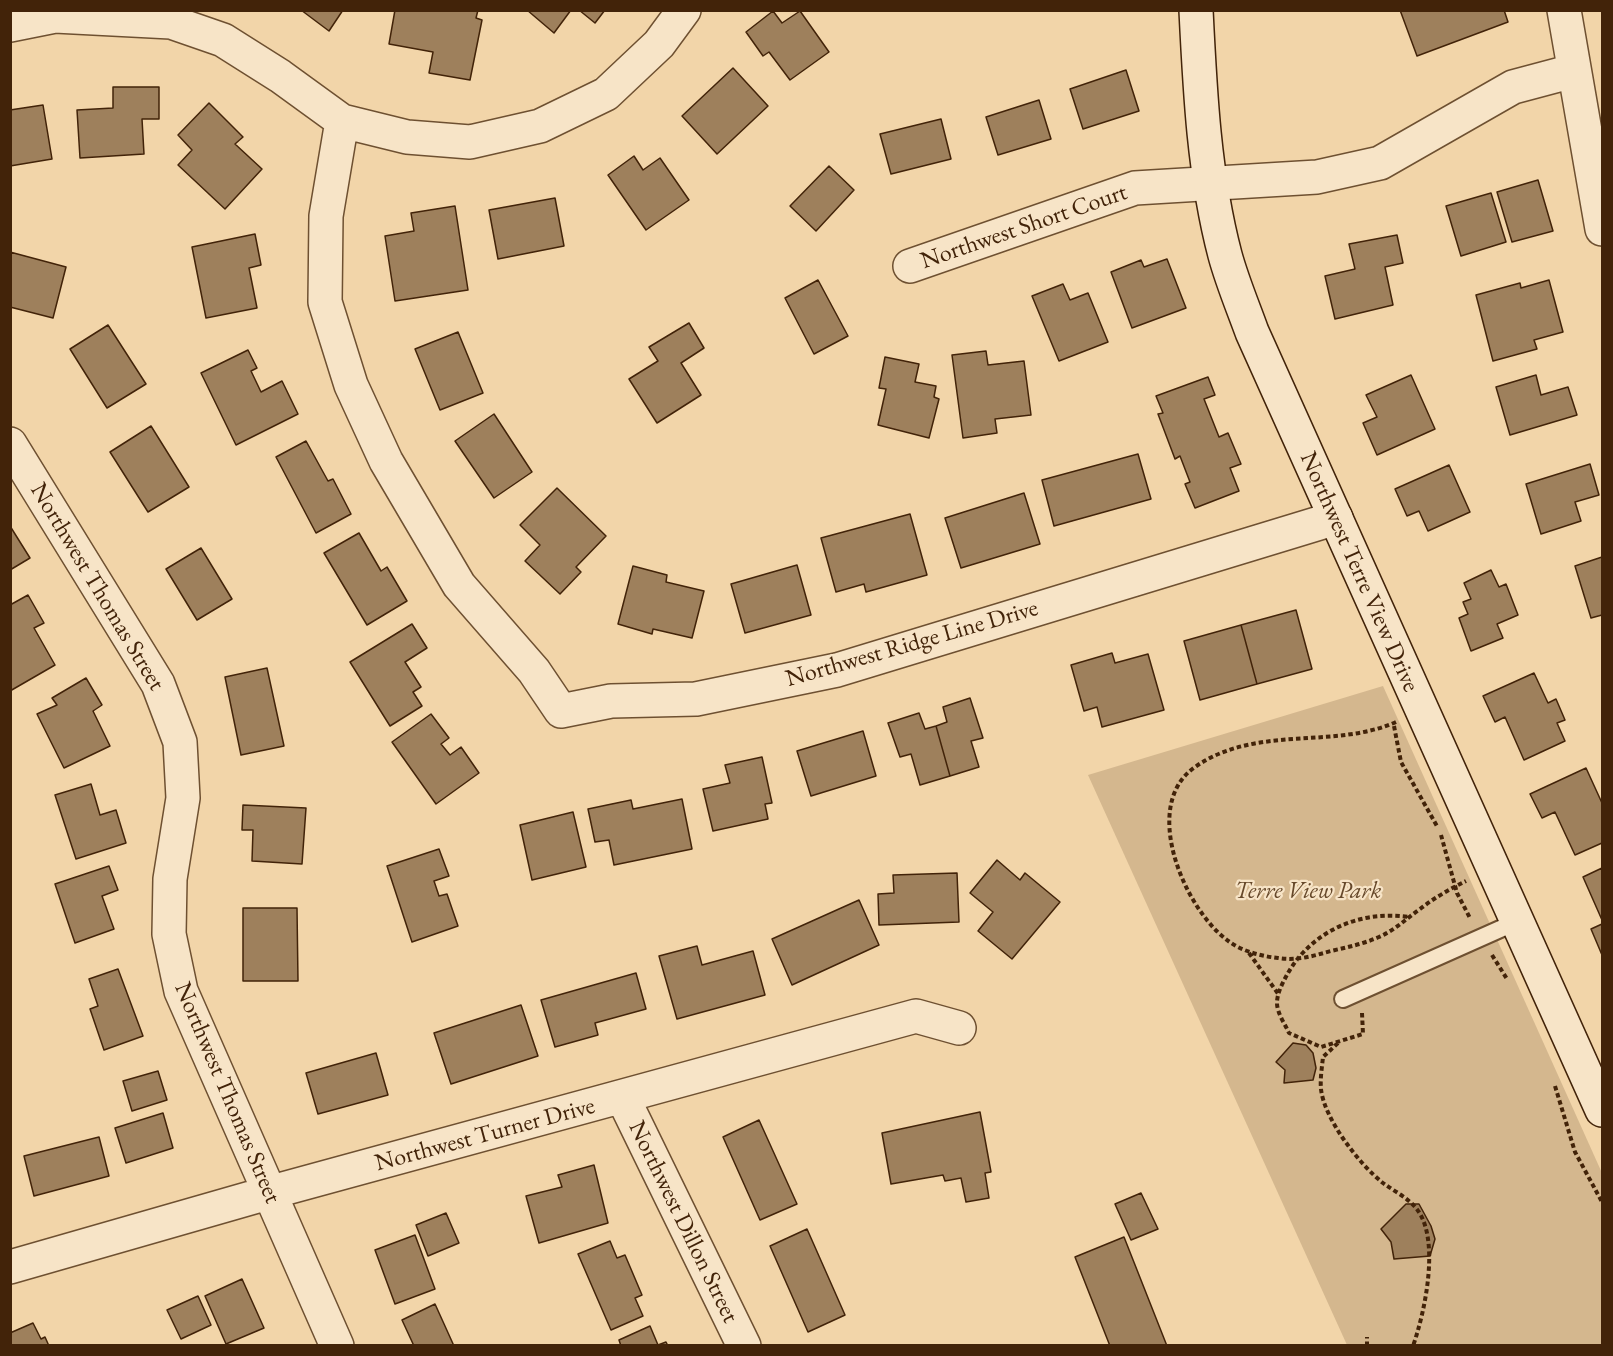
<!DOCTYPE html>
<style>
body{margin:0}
#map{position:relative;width:1613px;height:1356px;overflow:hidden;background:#f2d5a9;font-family:"EB Garamond",serif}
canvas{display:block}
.frame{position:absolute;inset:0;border:12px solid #422309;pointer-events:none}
</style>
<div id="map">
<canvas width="1613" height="1356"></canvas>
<div class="frame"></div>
</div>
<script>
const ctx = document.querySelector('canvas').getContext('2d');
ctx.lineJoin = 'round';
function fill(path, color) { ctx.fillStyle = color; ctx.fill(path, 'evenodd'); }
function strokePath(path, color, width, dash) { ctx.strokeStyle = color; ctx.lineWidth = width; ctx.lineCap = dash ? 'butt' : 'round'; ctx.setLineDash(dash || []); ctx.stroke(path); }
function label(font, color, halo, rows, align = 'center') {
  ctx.font = font + ' "EB Garamond",serif'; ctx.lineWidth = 4.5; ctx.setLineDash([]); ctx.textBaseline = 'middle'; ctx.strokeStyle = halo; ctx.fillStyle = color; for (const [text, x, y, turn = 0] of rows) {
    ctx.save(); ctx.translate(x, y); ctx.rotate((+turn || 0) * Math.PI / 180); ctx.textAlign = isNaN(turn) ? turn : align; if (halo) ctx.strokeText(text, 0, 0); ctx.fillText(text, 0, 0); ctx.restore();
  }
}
const green = new Path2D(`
 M1383,686L1602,1173V1345H1347L1088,775Z`);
const building = new Path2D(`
 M301,10H343L329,31Z
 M395,10H478L476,18L482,20L470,80L429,73L433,52L389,44Z
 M527,10H571L554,33Z
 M579,10H605L595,23Z
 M1400,10H1504L1508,22L1417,56Z
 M773,11L782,23L800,11L829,52L790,80L769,52L763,56L746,32Z
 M733,68L768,106L717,154L682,116Z
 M1126,70L1139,111L1083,129L1070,89Z
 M113,87H159V119H142L144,154L80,158L77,110L113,108Z
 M1039,100L1051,139L998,155L986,117Z
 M209,103L243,137L235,144L262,169L225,209L178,165L192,150L178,135Z
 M43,105L52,159L10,166V110Z
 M941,119L951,159L891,174L880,134Z
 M634,156L643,170L660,158L689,200L646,230L608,175Z
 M829,166L854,190L816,231L790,206Z
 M1538,180L1553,231L1512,242L1497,192Z
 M1491,193L1506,242L1461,256L1446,206Z
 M555,198L564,246L498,259L489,210Z
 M455,206L468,290L395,301L385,236L414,231L411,213Z
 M255,234L261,265L249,268L257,308L206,318L192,247Z
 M1397,235L1403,263L1385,267L1393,305L1335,319L1325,276L1355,269L1349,244Z
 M10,252L66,267L53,318L10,307Z
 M1167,259L1186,308L1132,328L1111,272L1141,260L1144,267Z
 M818,280L848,336L814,354L785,298Z
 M1549,280L1563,332L1534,340L1537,349L1493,361L1476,295L1520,283L1521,288Z
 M1063,284L1070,300L1088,293L1108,342L1059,361L1032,296Z
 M689,323L704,348L681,363L701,395L657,423L629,379L658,361L649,347Z
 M108,325L146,384L107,408L70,349Z
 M458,332L483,393L440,410L415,349Z
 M248,350L257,368L251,371L261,392L282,381L298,414L236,445L201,373Z
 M986,351L988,365L1024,361L1031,415L995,419L997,433L963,438L952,355Z
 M885,357L919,364L915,382L936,386L934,397L939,399L929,438L878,425L886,389L879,388Z
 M1411,375L1435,429L1377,455L1363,423L1377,417L1366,395Z
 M1536,375L1541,395L1568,387L1577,415L1510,435L1496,387Z
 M1208,377L1215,395L1204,399L1219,437L1228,433L1241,464L1230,468L1239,491L1195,508L1185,484L1190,482L1180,456L1175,459L1158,414L1163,413L1156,396Z
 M494,414L532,472L494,498L455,441Z
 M151,426L189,487L148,512L110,452Z
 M306,441L328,481L333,479L351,514L316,533L276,457Z
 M1138,454L1151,499L1054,526L1042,480Z
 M1590,464L1599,495L1575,502L1581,521L1541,534L1526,484Z
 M1449,465L1470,512L1428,531L1419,511L1407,516L1395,489Z
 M557,488L606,536L576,567L581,572L560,594L525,561L540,545L520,525Z
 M1024,493L1040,544L961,568L945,518Z
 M910,514L927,575L866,592L864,584L836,592L821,538Z
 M10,526L30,558L10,570Z
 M359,533L381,571L387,567L407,601L367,625L324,553Z
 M201,548L232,599L197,620L166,569Z
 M1602,557V615L1591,618L1575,566Z
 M797,565L811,615L745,633L731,584Z
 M633,566L667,575L666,582L704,591L692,638L653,629L652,634L618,624Z
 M1491,570L1499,587L1506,584L1518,615L1497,624L1503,638L1471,651L1459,618L1468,614L1463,602L1471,599L1464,583Z
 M28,595L44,623L34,628L55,665L10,691V605Z
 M1296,610L1312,669L1257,684L1241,625Z
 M412,624L427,648L405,662L421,687L413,692L422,706L390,726L350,662Z
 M1241,625L1257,684L1200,700L1184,641Z
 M1112,653L1115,663L1148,654L1164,710L1102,727L1097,707L1084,711L1071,665Z
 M267,668L284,746L241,755L225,677Z
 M1534,673L1548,703L1556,699L1565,720L1557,723L1565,741L1524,760L1505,717L1495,722L1483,696Z
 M86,678L102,705L93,711L110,746L64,768L37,714L57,705L52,698Z
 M970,698L983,738L971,741L979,767L950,776L936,726L947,722L943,707Z
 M919,713L925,729L936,726L950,776L920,785L911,754L900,757L888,723Z
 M431,714L449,738L441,744L450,755L461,747L479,773L436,804L392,742Z
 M863,731L876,776L811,796L797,751Z
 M762,757L772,803L765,804L768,819L713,831L703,789L730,783L725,765Z
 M1586,768L1602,803V843L1575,855L1555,812L1542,818L1530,794Z
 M91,784L100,815L116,810L126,843L76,859L55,795Z
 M682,799L692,849L614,865L609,840L595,842L588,809L631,800L633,809Z
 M243,805L306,808L302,864L252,861L253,830H242Z
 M573,812L586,867L532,880L520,825Z
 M439,849L449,876L434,881L439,896L447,894L458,926L412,942L387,866Z
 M997,860L1020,880L1025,873L1060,902L1012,959L978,931L993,912L970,893Z
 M109,866L118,890L102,896L114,929L75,943L55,884Z
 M1602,868V920L1583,877Z
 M957,873L959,922L879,925L878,894L894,893L893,875Z
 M859,900L879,945L792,985L772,939Z
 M243,908H297L298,981H243Z
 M1602,924V955L1591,929Z
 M697,946L702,965L753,951L765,995L677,1019L659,956Z
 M118,969L143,1036L104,1050L90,1009L98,1006L89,979Z
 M636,973L646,1009L595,1023L598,1035L555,1047L541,1000Z
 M521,1005L538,1056L451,1084L434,1033Z
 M1293,1043L1306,1045L1313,1053L1316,1068L1313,1080L1284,1083L1285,1070L1276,1062Z
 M376,1053L388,1095L318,1114L306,1073Z
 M158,1071L167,1100L132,1111L123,1081Z
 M980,1112L991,1172L985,1173L989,1198L966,1202L961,1178L945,1181L943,1175L891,1184L882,1133Z
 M163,1113L173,1148L126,1163L115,1128Z
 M759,1120L797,1204L760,1220L723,1137Z
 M99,1137L109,1176L34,1196L24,1156Z
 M594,1165L608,1223L539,1243L526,1196L562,1187L558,1175Z
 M1141,1193L1158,1229L1131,1240L1115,1204Z
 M1406,1204H1419L1431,1226L1435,1239L1430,1256L1394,1259L1391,1242L1381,1229Z
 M446,1213L459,1243L428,1256L416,1225Z
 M807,1229L845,1315L808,1332L770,1246Z
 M415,1235L435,1289L395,1304L375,1250Z
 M1124,1237L1167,1346H1110L1075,1257Z
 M610,1241L617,1258L625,1255L642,1295L635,1298L643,1316L611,1330L578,1254Z
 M242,1279L264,1328L226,1344L205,1296Z
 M198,1296L211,1325L181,1339L167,1310Z
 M435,1304L454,1346H414L402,1320Z
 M33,1323L41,1339L45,1337L49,1346H10V1333Z
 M650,1326L658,1345L666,1342L668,1346H621L619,1340Z`);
const path = new Path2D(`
 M1396,722C1333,750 1257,724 1195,767C1140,805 1184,908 1227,940C1241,951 1260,956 1278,958C1297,961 1313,956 1331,951C1348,947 1363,944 1379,937C1395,930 1406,919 1420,909C1434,898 1450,889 1466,881
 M1394,726L1401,762L1438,828
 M1441,835L1457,893L1470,918
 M1249,953L1279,995
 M1492,955L1507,979
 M1362,1013L1363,1034L1321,1047L1289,1033C1285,1024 1277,1013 1277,1003C1277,993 1283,982 1288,973C1313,930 1361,910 1409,917
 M1338,1043L1323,1057C1322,1067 1320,1079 1321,1089C1324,1119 1360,1165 1383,1183C1394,1191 1408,1198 1416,1208C1441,1238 1425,1312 1413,1346
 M1555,1086L1575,1152L1602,1202
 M1367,1346V1337`);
const lane = new Path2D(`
 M1343,999L1516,922`);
const street = new Path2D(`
 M1564,10L1602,229
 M10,25L55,16L171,22L223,40L280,76L342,121L407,137L470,142L540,126L606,94L659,44L684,10
 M342,121L326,216L325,302L351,385L386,461L459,585L534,671L561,711L611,701L696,699L837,670L1336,518
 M910,266L1135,188L1317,177L1380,163L1513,87L1573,71
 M10,444L158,684L180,742L183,798L170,879L169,934L181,991L337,1346
 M623,1098L744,1346
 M10,1267L268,1193L916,1016L959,1028`);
const secondary = new Path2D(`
 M1196,10C1200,92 1204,175 1225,255C1232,281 1243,307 1252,332L1602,1110`);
const streetNames = [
 ["Northwest Short Court",1024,227,-19],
 ["Northwest Terre View Drive",1359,572,66],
 ["Northwest Thomas Street",97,587,59],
 ["Northwest Ridge Line Drive",912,644,-16],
 ["Northwest Thomas Street",227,1093,67],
 ["Northwest Turner Drive",485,1135,-15],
 ["Northwest Dillon Street",683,1222,64]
];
const parkNames = [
 ["Terre View Park",1308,891]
];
fill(green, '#d4b78e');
fill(building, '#9e805c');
strokePath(building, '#422309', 1.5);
strokePath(lane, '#6e5031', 20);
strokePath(street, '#6e5031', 36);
strokePath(secondary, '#422309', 36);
strokePath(path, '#422309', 4, [4.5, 3]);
strokePath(lane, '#f7e4c7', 16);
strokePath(street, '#f7e4c7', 33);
strokePath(secondary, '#f7e4c7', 33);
label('24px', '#422309', '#f7e4c7', streetNames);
label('italic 24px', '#66482a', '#f7e4c7', parkNames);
</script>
